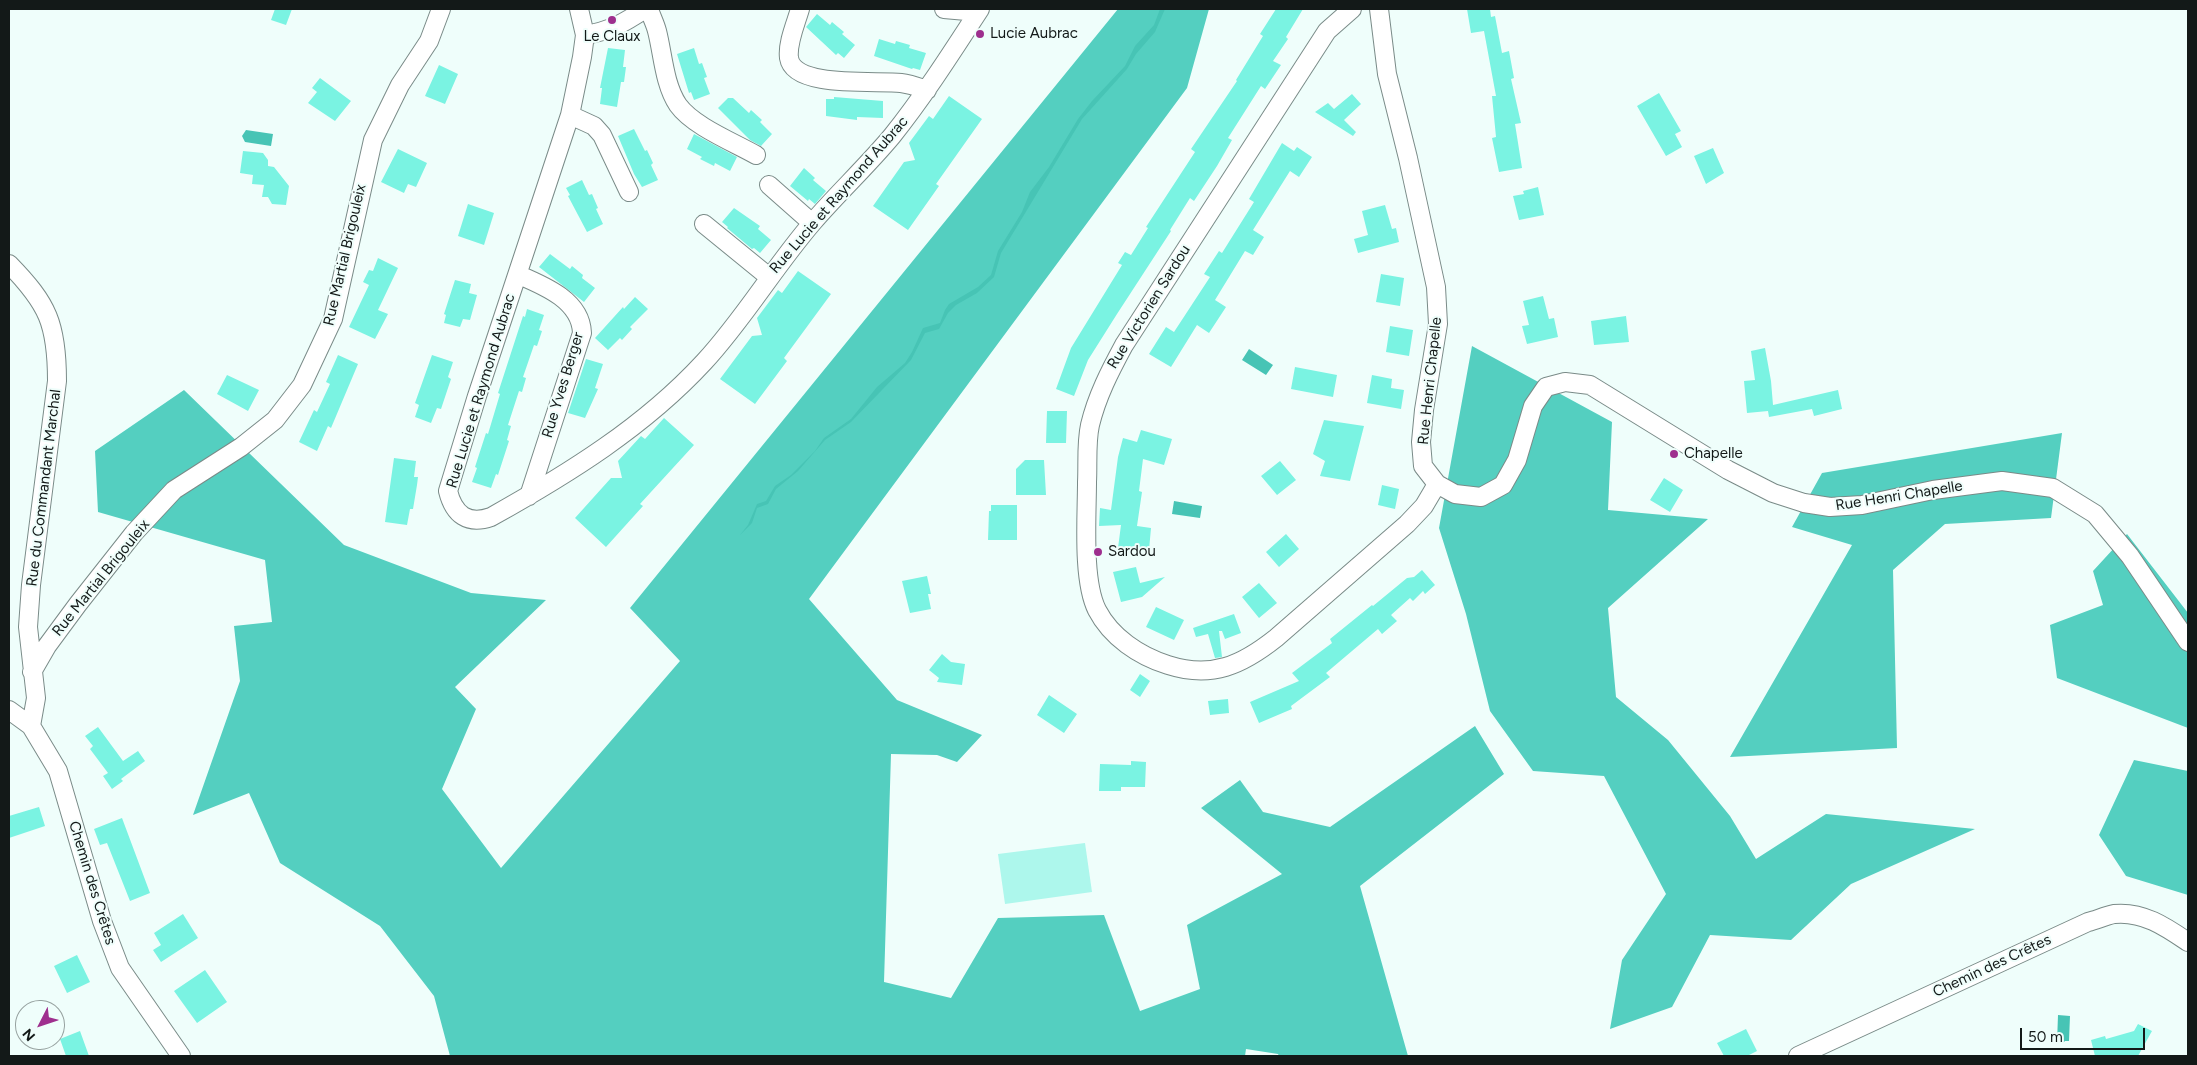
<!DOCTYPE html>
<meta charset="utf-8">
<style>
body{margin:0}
#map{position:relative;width:2197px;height:1065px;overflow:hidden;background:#effefb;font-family:Figtree,sans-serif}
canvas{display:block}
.frame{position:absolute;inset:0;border:10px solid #131918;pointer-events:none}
.north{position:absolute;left:15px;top:1000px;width:50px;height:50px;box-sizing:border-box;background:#effefb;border:1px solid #97a2a0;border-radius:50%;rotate:229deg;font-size:14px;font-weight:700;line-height:20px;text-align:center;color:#131918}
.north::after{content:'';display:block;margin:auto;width:18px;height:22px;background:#9e2f8e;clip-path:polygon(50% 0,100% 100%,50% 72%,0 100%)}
.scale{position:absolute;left:2020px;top:1028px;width:125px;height:22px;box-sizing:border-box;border:2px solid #131918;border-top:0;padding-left:6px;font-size:15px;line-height:18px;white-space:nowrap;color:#131918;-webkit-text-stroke:4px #effefb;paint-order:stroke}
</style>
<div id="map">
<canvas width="2197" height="1065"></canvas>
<div class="frame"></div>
<div class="north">N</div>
<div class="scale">50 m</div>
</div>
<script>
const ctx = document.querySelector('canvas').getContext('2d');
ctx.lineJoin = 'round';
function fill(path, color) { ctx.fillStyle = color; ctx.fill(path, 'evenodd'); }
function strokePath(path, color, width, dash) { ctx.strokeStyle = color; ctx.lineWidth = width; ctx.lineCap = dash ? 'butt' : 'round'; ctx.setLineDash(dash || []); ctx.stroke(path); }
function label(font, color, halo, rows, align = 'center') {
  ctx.font = font + ' Figtree,sans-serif'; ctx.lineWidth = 4; ctx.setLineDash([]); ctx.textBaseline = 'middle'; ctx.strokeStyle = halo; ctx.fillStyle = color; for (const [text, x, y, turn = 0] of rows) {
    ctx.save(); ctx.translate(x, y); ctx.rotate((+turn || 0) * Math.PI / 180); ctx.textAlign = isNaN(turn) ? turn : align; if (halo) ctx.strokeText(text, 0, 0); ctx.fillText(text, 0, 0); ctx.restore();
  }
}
const green = new Path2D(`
 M1085,843L1092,892L1005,904L998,854Z`);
const forest = new Path2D(`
 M1118,9H1209L1187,88L809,599L897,700L982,735L957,762L937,755L891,754L884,982L951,998L998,918L1104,915L1140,1011L1200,989L1187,925L1282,874L1201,808L1240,780L1263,812L1330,827L1475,726L1504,774L1360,886L1408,1056H1279L1278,1054L1246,1049L1245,1056H450L434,996L380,926L280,863L249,793L193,815L240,681L234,626L272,622L265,560L98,512L95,451L184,390L344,545L471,593L546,600L455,687L476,709L442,789L501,868L680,661L630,608Z
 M1472,346L1612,422L1608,510L1708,519L1608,608L1616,697L1668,740L1730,816L1756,859L1826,814L1975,829L1851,884L1791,940L1710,935L1672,1007L1610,1029L1622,960L1666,894L1604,776L1533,771L1490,711L1466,614L1439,528Z
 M2062,433L2051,518L1945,524L1893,570L1897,748L1730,757L1852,545L1792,527L1822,473Z
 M2127,534L2188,613V728L2057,678L2050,625L2103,605L2093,571Z
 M2134,760L2188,771V895L2126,876L2099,835Z`);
const water = new Path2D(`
 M1160,9H1165L1155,32L1136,54L1127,69L1082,119L1001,253L994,277L977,293L956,305L948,313L939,329L925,333L911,360L851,422L825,440L798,471L776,489L768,504L757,508L752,523L740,535L748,525L757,504L766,501L775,486L791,475L815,451L824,438L851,419L877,387L905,363L912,352L923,328L940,323L945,310L949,304L978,287L991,275L998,251L1022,212L1030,192L1049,167L1078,119L1092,101L1125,66L1135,46L1154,25Z
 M246,130L273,134L271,146L245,142L242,136Z
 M1249,349L1273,365L1266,375L1242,360Z
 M1174,501L1202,506L1200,518L1172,514Z
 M2058,1015L2070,1016L2069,1041H2065L2062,1044L2057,1043Z`);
const building = new Path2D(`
 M275,9H292L286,25L271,20Z
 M1276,9H1303L1286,37L1288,39L1273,61L1281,65L1265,89L1261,86L1228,138L1232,140L1217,166L1194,201L1190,198L1170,230L1171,231L1117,314L1088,360L1074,396L1056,389L1071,348L1122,265L1118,263L1125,252L1131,255L1148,228L1146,227L1195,152L1191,149L1237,81L1236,80L1263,36L1260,34Z
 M1467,9H1490L1491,17L1495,16L1502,53L1509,51L1514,78L1511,79L1521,123L1515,124L1522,168L1499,172L1492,138L1496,137L1492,96H1496L1484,31L1471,33Z
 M817,14L830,25L832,22L844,32L842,34L855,45L844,58L838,53L836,55L806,27Z
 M879,39L895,44L896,41L910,45L909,48L926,53L920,70L913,68L912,69L874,56Z
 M608,48L625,50L623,67H626L624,82H621L617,107L600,104L602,88H600Z
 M694,48L699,64L702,63L707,77L704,78L710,94L694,100L691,92L689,93L677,54Z
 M439,65L458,74L445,104L425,96Z
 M320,78L351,101L335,121L308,103L317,92L312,88Z
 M1659,93L1681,131L1675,134L1682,147L1666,156L1637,106Z
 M1352,94L1361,104L1344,120L1356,132L1353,136L1315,112L1328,103L1334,109Z
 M949,96L982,119L936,184L939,186L908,230L873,206L904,162L915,160L909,143L929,116L933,119Z
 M834,97L883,101V118L857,117V120L826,116V99H834Z
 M728,98H733L749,113L751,110L762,120L760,122L772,134L761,146L750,140L718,108Z
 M634,129L645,151L647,150L653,163L651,165L658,180L642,187L634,174L618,136Z
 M694,134L737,157L730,171L715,163L714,166L700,159L702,157L687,149Z
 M1282,143L1294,151L1297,147L1312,157L1299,177L1290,171L1253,230L1264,237L1253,255L1245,251L1215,300L1226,307L1209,333L1197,325L1171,367L1149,354L1166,327L1174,332L1210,277L1204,274L1219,251L1222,253L1254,202L1249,199Z
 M1713,148L1724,173L1706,184L1694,156Z
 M398,149L427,163L416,187L408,184L404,193L381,182Z
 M243,151L263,153L268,160V166L274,167L289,186L286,205L272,204L268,197H262L264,185L252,184L253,175L240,173Z
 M804,168L815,178L813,180L826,191L815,204L809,199L808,201L790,186Z
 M582,180L589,195L592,194L598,208L596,209L603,224L587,232L568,196L570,195L566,188Z
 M1538,187L1544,215L1519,220L1513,196L1524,194L1523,191Z
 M468,204L494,213L484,245L458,236Z
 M1385,205L1392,229L1396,228L1399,242L1358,253L1354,239L1368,235L1362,211Z
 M734,208L760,226L758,229L771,240L760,253L754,248L752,249L727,228L728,227L722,222Z
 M550,254L570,269L572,266L583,275L582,278L595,288L584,302L539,267Z
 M378,258L398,268L378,310L388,314L375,339L349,327L369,285L363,282L369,270L373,271Z
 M798,271L831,294L784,358L787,361L755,404L720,379L752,336L762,335L757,318L778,290L782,293Z
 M1381,274L1404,278L1400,306L1376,302Z
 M455,280L471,284L469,293L477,295L470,320L463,319L460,327L444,323L446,315L444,314Z
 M1543,296L1549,319L1554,318L1558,337L1527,344L1522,326L1529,325L1523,301Z
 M635,297L648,309L630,327L632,329L622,340L620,338L608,350L595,338L623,307L624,309Z
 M527,309L544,315L539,330L542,331L537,346L534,345L523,377L526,378L522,392L519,391L508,425L511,426L507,440L509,441L498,475L496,474L491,488L472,482L477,468L475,467L486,433L488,434L500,394L498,393L523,316L525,317Z
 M1626,316L1629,342L1594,345L1591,321Z
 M1390,326L1413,330L1409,356L1386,352Z
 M1765,348L1771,381L1773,405L1838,390L1842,409L1814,416L1812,409L1769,417L1768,411L1747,413L1744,381L1755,380L1751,351Z
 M338,355L358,364L331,428L328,426L317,451L299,442L314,410L317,412L330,384L326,382Z
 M432,355L453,362L448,377L451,379L441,409L437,408L431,423L415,417L419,405L415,403Z
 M586,359L603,364L595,388L598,389L585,418L568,413Z
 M1295,367L1337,375L1333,397L1291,389Z
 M227,375L259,390L248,411L217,394Z
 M1372,375L1392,379L1391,388L1404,390L1401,409L1367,403Z
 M1047,411H1067L1066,443H1046Z
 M664,418L694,445L640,504L643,506L606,547L575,518L611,478H622L618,461L641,436L645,439Z
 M1324,420L1364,426L1350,481L1320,476L1325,461L1313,454Z
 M1141,430L1172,439L1164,465L1143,459L1139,491L1142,492L1137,526L1151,528L1149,550L1118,548L1121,525L1099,526L1100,508L1111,510L1118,457L1123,438L1137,442Z
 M394,458L416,461L414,477H418L417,485L413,509H410L407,525L385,522Z
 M1025,460H1044L1046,495H1016V469Z
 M1280,461L1296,480L1277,495L1261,476Z
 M1664,478L1683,490L1670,512L1650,500Z
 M1382,485L1399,489L1395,509L1378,505Z
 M991,505H1017V540H988L989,511H991Z
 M1286,534L1299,549L1279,567L1266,552Z
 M1136,567L1140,583L1165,577L1142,597L1121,602L1113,572Z
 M1422,570L1435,585L1425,594L1423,591L1413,601L1410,598L1391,615L1397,621L1382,634L1378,629L1326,673L1330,677L1291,706L1292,709L1259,723L1250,702L1299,681L1292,673L1332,643L1330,639L1372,605L1373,606L1407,578L1414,577Z
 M927,576L931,594H928L931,609L910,613L902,581Z
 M1259,583L1277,603L1259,618L1242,597Z
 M1156,607L1184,620L1174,640L1146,627Z
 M1234,614L1241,633L1225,639L1222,631H1219L1222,657L1215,658L1208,634L1196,637L1193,628Z
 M942,654L951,662L965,664L962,685L937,682L939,678L929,670Z
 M1140,674L1150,681L1140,697L1130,690Z
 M1049,695L1077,714L1064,733L1037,715Z
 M1228,699L1229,713L1210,715L1208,701Z
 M98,727L123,761L138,751L145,761L121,779L123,781L112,789L103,776L108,773L90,749L93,746L85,736Z
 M1131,761L1146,762L1145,787H1121V791H1099L1100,764L1131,765Z
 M39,807L45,826L9,838V816Z
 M122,818L150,893L130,901L107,843L100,845L94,829Z
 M183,914L198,938L161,962L153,950L161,945L154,933Z
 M77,955L90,982L67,993L54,966Z
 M205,970L227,1002L197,1023L174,991Z
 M2138,1024L2152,1031L2138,1056H2095L2091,1040L2105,1036L2106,1039L2134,1031Z
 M1746,1029L1757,1051L1747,1056H1724L1717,1043Z
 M80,1031L89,1056H66L60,1039Z`);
const minor = new Path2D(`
 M579,9L585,35L582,57L570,115L477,396L448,491C454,515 468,525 491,517C568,474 644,427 704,362C744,319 774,267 813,222C838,193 867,166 892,136C924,96 952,52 980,9
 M649,9C651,16 655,23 657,31C663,54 664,84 678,105C693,126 733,142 756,155
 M800,9C796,23 787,43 789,58C794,89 877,80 901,83C910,84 918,87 927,90
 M944,9L978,12
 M1352,9L1327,31L1124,345C1110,371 1097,396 1090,425C1086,443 1088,464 1087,482C1087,516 1082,580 1097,610C1111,637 1139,656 1168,665C1212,679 1242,665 1276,638L1407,524L1424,506L1437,484
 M1379,9L1387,74L1408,158L1436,287L1438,324L1424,410L1421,442L1423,466L1437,484L1455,494L1481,497L1503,485L1517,460L1533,406L1546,387L1565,382L1590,385L1728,470L1773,493L1804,503L1830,507L1862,505L1933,490L2002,481L2053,488L2095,514L2130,556L2188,642
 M585,35C610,31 624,23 645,9
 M570,115L594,126L602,135L629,192
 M769,185L812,223
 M704,224L769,277
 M9,264C48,304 57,324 57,381L31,585L28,627L36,698L31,726
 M519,275C545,286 581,301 582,333L529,496
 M32,672L47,646L78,604L134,533L174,490L241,447L275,420L302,385L333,319L373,140L400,85L429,41L441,9
 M9,710L31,726L58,771L102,921L120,968L181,1056
 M1798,1056L2088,922C2096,920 2105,916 2114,914C2143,911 2166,927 2188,942`);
const markers = [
 [612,20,5,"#9e2f8e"],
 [980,34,5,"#9e2f8e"],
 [1674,454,5,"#9e2f8e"],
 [1098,552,5,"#9e2f8e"]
];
const poiNames = [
 ["Lucie Aubrac",990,34],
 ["Le Claux",612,37,"center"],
 ["Chapelle",1684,454],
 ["Sardou",1108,552]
];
const streetNames = [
 ["Rue Lucie et Raymond Aubrac",839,195,-49],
 ["Rue Martial Brigouleix",345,255,-77],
 ["Rue Victorien Sardou",1149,307,-58],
 ["Rue Henri Chapelle",1430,381,-84],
 ["Rue Yves Berger",563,385,-73],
 ["Rue Lucie et Raymond Aubrac",481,391,-73],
 ["Rue du Commandant Marchal",44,488,-83],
 ["Rue Henri Chapelle",1899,496,-9],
 ["Rue Martial Brigouleix",101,578,-51],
 ["Chemin des Crêtes",92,883,73],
 ["Chemin des Crêtes",1992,966,-25]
];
fill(green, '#adf7ec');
fill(forest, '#54cfc0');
fill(water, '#47c4b5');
fill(building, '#7af3e2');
strokePath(minor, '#7a8b88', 20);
strokePath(minor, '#fff', 18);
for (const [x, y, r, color] of markers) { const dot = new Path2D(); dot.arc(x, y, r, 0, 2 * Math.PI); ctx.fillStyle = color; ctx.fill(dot); strokePath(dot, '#effefb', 2); }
label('15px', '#131918', '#effefb', poiNames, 'left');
label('15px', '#131918', '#effefb', streetNames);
</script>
